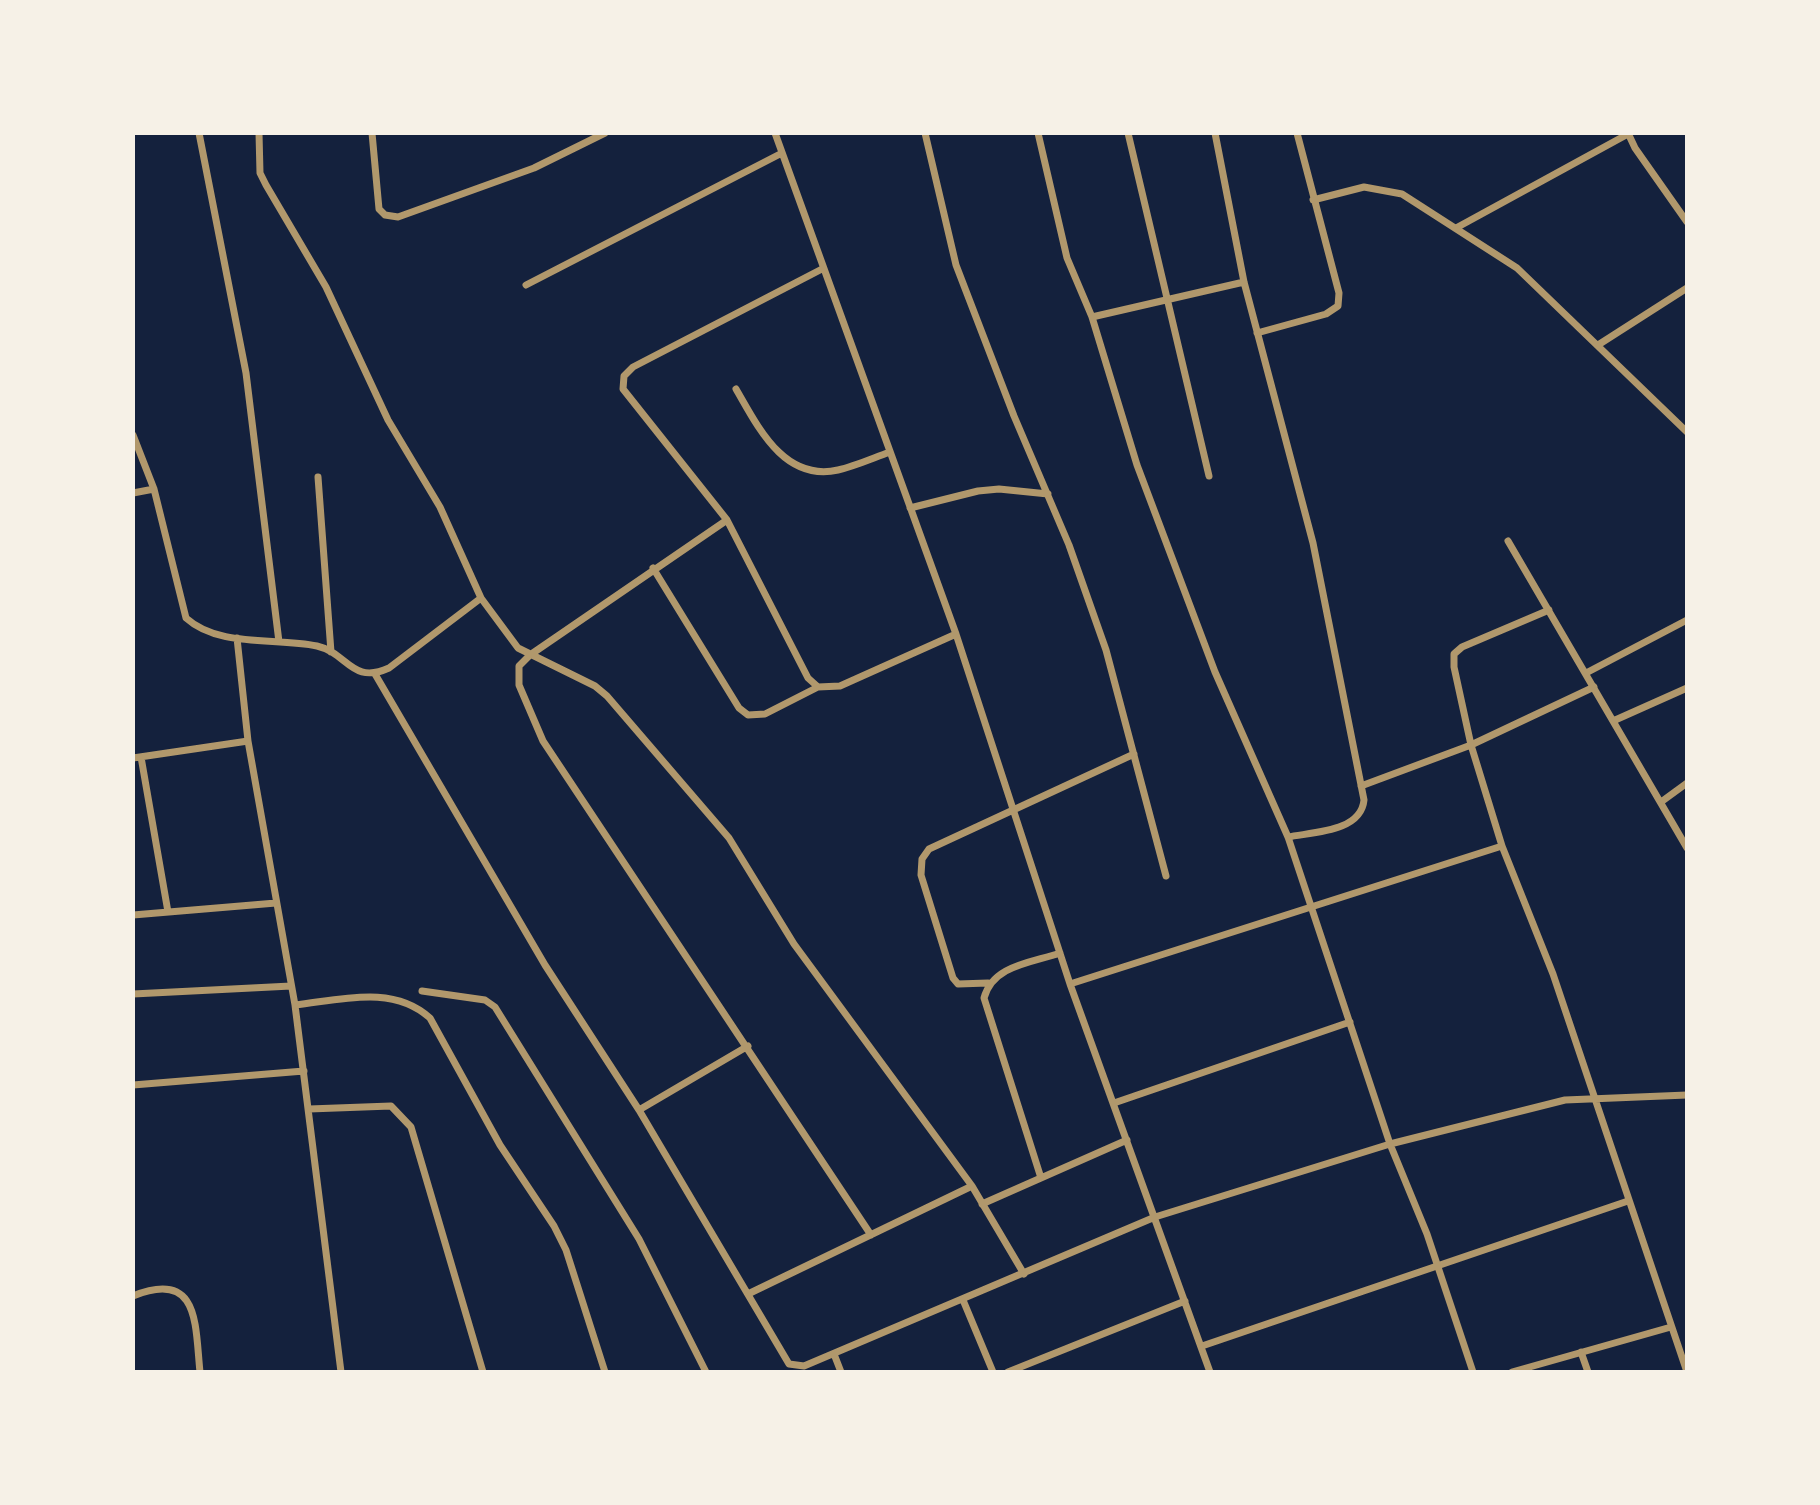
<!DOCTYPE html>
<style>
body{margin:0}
#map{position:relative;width:1820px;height:1505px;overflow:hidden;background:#14213d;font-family:Merriweather,serif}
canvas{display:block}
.frame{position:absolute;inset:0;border:135px solid #f6f1e7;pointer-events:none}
</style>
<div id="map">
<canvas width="1820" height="1505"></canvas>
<div class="frame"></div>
</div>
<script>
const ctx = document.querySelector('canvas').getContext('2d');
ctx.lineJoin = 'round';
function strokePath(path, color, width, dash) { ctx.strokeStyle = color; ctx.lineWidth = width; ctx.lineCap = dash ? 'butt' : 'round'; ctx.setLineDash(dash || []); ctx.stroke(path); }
const minor = new Path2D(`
 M199,133L246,373L279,642
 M372,133L379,209L385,215L398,217L534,168L605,133
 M775,133L956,634L1070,984L1210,1372
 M925,133L956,265L1014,416L1069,545L1106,650L1166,876
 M1038,133L1067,258L1092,317L1137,465L1215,672L1288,837L1390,1144L1427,1234L1473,1372
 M1128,133L1209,476
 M1215,133L1244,282L1313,543L1364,800C1361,832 1313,832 1288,837
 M1628,133L1635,148L1687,222
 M1313,200L1364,187L1402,194L1517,268L1687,432
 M1456,228L1628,134
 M822,269L633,367L624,376L623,389L727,520L808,678L818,687L840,686L956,634
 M526,285L782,153
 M1092,317L1244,282
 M1257,333L1326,314L1338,306L1339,293L1297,133
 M1598,345L1687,288
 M736,389C758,427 784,482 838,470C855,466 873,458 890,452
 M133,435L154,489L186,618C219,648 276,637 317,646C348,653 351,685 389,668L481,598L440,507L388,420L326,287L266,185L260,173L259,133
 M318,477L331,652
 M133,493L154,489
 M910,508L978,491L999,489L1048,494
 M727,520L530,655L519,666V685L543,741L871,1235
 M1508,541L1687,848
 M653,568L739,708L748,715L765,714L818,687
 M481,598L518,648L595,686L607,696L729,838L794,944L972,1186L1024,1274
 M1549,610L1462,647L1454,654V667L1471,745L1502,846L1553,974L1687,1372
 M237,638L248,741L295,1005L341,1372
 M1586,673L1687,620
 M375,674L545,965L639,1110L789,1364L804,1366L1155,1217L1390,1144L1565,1100L1687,1095
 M1613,721L1687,688
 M141,757L168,912
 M133,758L248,741
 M1361,786L1471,745L1594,687
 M1661,802L1687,783
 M133,915L276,903
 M988,983L958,984L953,978L921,875L922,859L929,849L1134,754
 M1070,984L1502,846
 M422,991L485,1000L495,1007L639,1239L706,1372
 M133,994L291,986
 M295,1005C340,1000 393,984 430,1018L500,1145L554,1226L566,1250L605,1372
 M133,1085L304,1071
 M1114,1103L1350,1022
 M309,1109L391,1106L411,1127L483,1372
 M639,1110L748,1046
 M1041,1178L984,998C993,965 1031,963 1060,953
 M982,1204L1127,1140
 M748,1294L972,1186
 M133,1296C200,1269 195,1325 200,1372
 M963,1300L993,1372
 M1202,1346L1628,1201
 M1581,1352L1588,1372
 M834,1354L841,1372
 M1008,1372L1185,1301
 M1512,1372L1671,1327`);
strokePath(minor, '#b1986c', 7);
</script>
